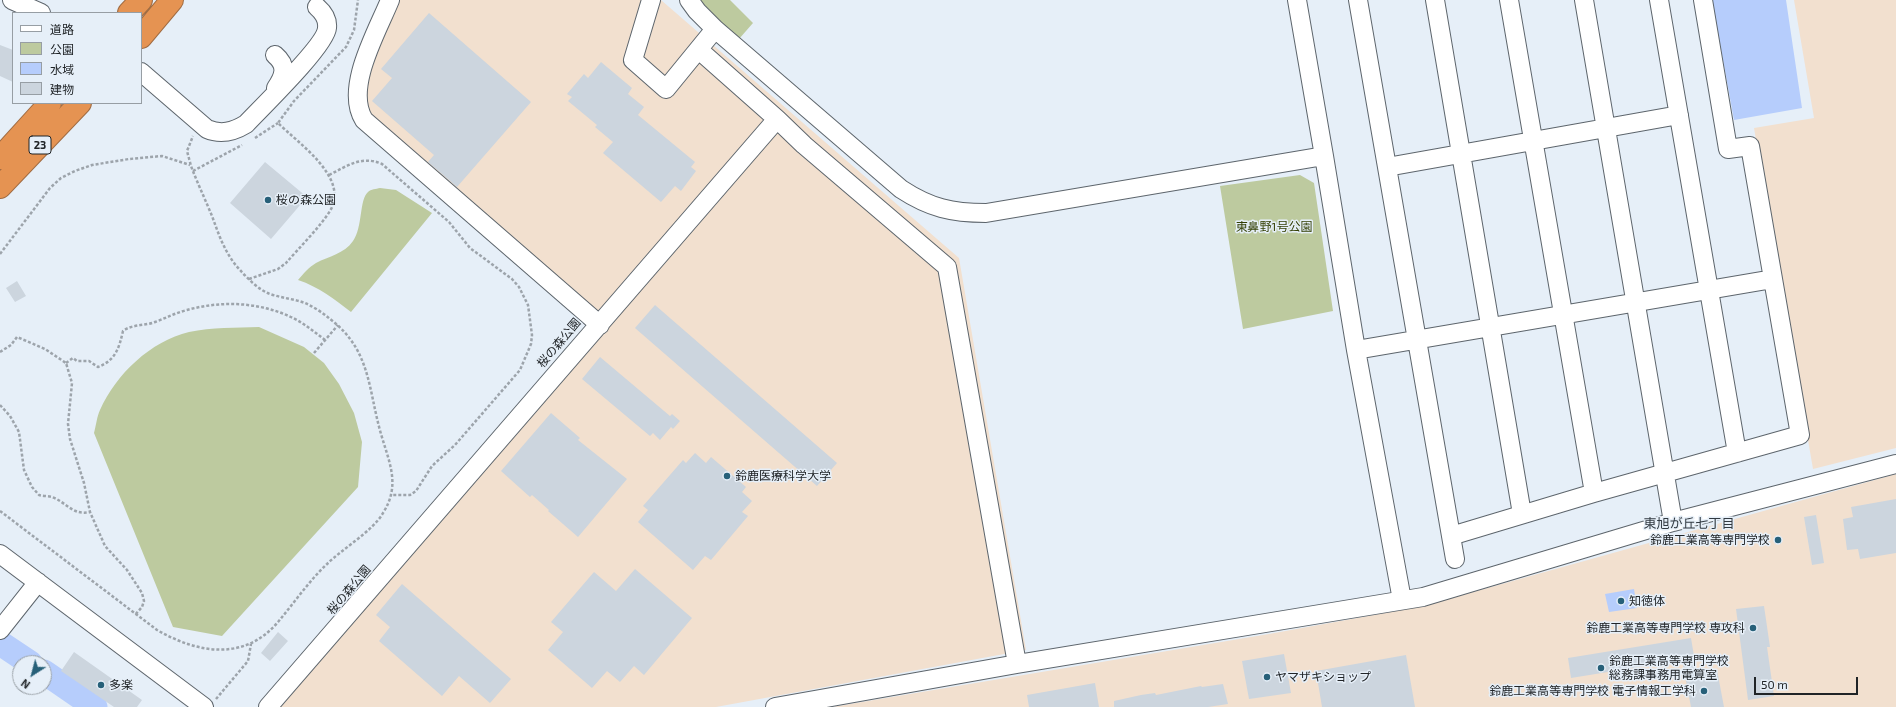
<!DOCTYPE html>
<meta charset="utf-8">
<style>
body{margin:0}
#map{position:relative;width:1896px;height:707px;overflow:hidden;background:#e6eff8;font-family:"Exo 2","Noto Sans JP",sans-serif}
canvas{display:block}
.legend{position:absolute;left:12px;top:12px;width:130px;height:92px;box-sizing:border-box;background:#e6eff8;border:1px solid #979ea4;margin:0;padding:5px 7px;list-style:none;font-size:12px;color:#202427}
.legend li{display:flex;align-items:center;gap:8px;height:20px}
.legend b{width:20px;border:1px solid #979ea4}
.north{position:absolute;left:12px;top:655px;width:40px;height:40px;box-sizing:border-box;background:#e6eff8;border:1px solid #979ea4;border-radius:50%;rotate:216deg;font-size:11px;font-weight:700;line-height:16px;text-align:center;color:#202427}
.north::after{content:'';display:block;margin:auto;width:14px;height:18px;background:#276079;clip-path:polygon(50% 0,100% 100%,50% 72%,0 100%)}
.scale{position:absolute;left:1754px;top:677px;width:104px;height:18px;box-sizing:border-box;border:2px solid #202427;border-top:0;padding-left:5px;font-size:12px;line-height:14px;white-space:nowrap;color:#202427;-webkit-text-stroke:3px #e6eff8;paint-order:stroke}
</style>
<div id="map">
<canvas width="1896" height="707"></canvas>
<ul class="legend">
<li><b style="height:5px;background:#fff"></b>道路</li>
<li><b style="height:11px;background:#bdca9f"></b>公園</li>
<li><b style="height:11px;background:#b6cdfc"></b>水域</li>
<li><b style="height:11px;background:#ccd5de"></b>建物</li>
</ul>
<div class="north">N</div>
<div class="scale">50 m</div>
</div>
<script>
const ctx = document.querySelector('canvas').getContext('2d');
ctx.lineJoin = 'round';
function fill(path, color) { ctx.fillStyle = color; ctx.fill(path, 'evenodd'); }
function strokePath(path, color, width, dash) { ctx.strokeStyle = color; ctx.lineWidth = width; ctx.lineCap = dash ? 'butt' : 'round'; ctx.setLineDash(dash || []); ctx.stroke(path); }
function label(font, color, halo, rows, align = 'center') {
  ctx.font = font + ' "Exo 2","Noto Sans JP",sans-serif'; ctx.lineWidth = 3; ctx.setLineDash([]); ctx.textBaseline = 'middle'; ctx.strokeStyle = halo; ctx.fillStyle = color; for (const [text, x, y, turn = 0] of rows) {
    ctx.save(); ctx.translate(x, y); ctx.rotate((+turn || 0) * Math.PI / 180); ctx.textAlign = isNaN(turn) ? turn : align; if (halo) ctx.strokeText(text, 0, 0); ctx.fillText(text, 0, 0); ctx.restore();
  }
}
const education = new Path2D(`
 M383,0H661L959,258L1026,650L716,707H259L327,630L589,322L354,118Z
 M1794,0H1896V448L1813,469L1754,128L1814,118Z
 M1896,474V707H832L1269,634L1423,606Z`);
const green = new Path2D(`
 M698,0H730L753,23L739,39L715,18Z
 M1300,175L1314,183L1333,311L1243,329L1220,186Z
 M380,188L396,190L432,213L351,312C334,299 319,287 298,280C303,274 309,267 316,263C329,256 344,254 353,241C363,227 359,200 368,192C371,189 376,189 380,188Z
 M259,327L304,347L324,363L339,384L354,413L362,442L358,487L222,636L173,627L94,433C96,426 97,416 100,410C116,374 151,341 189,332C212,327 236,328 259,327Z`);
const water = new Path2D(`
 M1712,0H1786L1802,108L1734,120Z
 M1634,589L1637,608L1609,612L1605,594Z`);
const river = new Path2D(`
 M0,643L30,663
 M44,672L95,707`);
const building = new Path2D(`
 M429,13L531,102L457,187L428,162L434,155L372,101L392,78L381,69Z
 M0,45L13,50V82L0,76Z
 M601,62L632,88L628,94L644,107L638,115L695,162L691,167L696,171L681,191L675,186L661,202L603,153L613,142L595,127L597,125L568,101L572,97L567,94L584,74L588,78Z
 M265,162L307,197L271,239L230,203Z
 M17,281L26,296L15,302L6,288Z
 M655,305L837,463L817,486L635,328Z
 M600,357L670,416L672,414L680,421L673,429L671,427L660,440L653,433L650,436L582,379Z
 M551,413L580,438L578,440L627,479L578,537L548,511L549,510L532,495L530,497L501,471Z
 M695,453L706,463L711,457L746,487L742,492L752,501L742,512L748,516L711,560L705,556L693,570L638,522L648,510L643,506L683,460L686,463Z
 M1896,499V553L1860,559L1858,549L1847,550L1843,519L1853,517L1851,507Z
 M1816,515L1824,563L1812,565L1804,517Z
 M635,569L692,618L644,675L634,666L620,682L607,671L592,688L548,650L563,632L551,622L594,572L616,591Z
 M402,584L511,679L490,703L459,676L442,696L379,641L390,627L376,615Z
 M1764,606L1770,647H1767L1774,696L1748,700L1736,609Z
 M278,632L288,641L270,661L261,653Z
 M1691,638L1697,674L1717,670L1724,707H1691L1682,660L1571,678L1568,658Z
 M74,652L142,700L137,707H114L61,671Z
 M1284,654L1291,693L1249,699L1242,661Z
 M1406,655L1415,707H1322L1316,671Z
 M1095,683L1099,707H1029L1027,695Z
 M1223,684L1228,704L1208,707H1114V701L1141,695L1155,693L1156,695L1201,686L1202,687Z`);
const path = new Path2D(`
 M255,138L278,123
 M193,171L242,145
 M329,175C347,166 362,155 382,164L449,222L470,248L512,279L519,287L528,305L532,335L531,344L520,370L455,445L432,466L416,491L410,495H391
 M0,254L50,188L61,178L75,171L92,165L129,159L162,156L190,165
 M249,279L278,269L286,263C299,248 320,227 330,211C350,178 299,144 278,123L294,101L346,47L354,30L358,0
 M0,352L11,345L17,337L45,349L66,363L72,383L68,424L70,439L84,483L90,512L105,546L127,570L142,593L144,601L142,607L135,615
 M314,353L338,325
 M66,363L73,358L77,361H89L98,367C116,360 119,348 123,331C132,324 145,326 155,322C166,318 175,313 187,310C223,300 263,302 297,320C307,326 316,333 325,340
 M0,405L10,416L19,432L24,470L32,487L39,495C43,496 48,496 52,497C66,502 73,516 90,512
 M0,511L157,630C197,653 244,662 278,622C294,603 309,581 327,564C342,549 373,531 383,513C401,485 389,462 381,434C368,389 371,350 330,319C323,313 314,307 305,303C294,299 282,298 270,294C259,290 248,279 240,270C225,254 219,235 212,216C205,199 197,182 191,166L187,151L193,136
 M216,699L248,661L251,644`);
const minor = new Path2D(`
 M12,0L41,13
 M390,0C377,32 344,88 364,120L600,325
 M651,0L633,60L666,89L715,29
 M689,0L697,11L715,29L901,189C930,208 952,213 986,213L1324,156L1356,350L1402,600
 M1297,0L1324,156
 M1358,0L1455,559
 M1435,0L1522,514
 M1509,0L1594,493
 M1584,0L1673,522
 M1659,0L1737,453
 M699,50L777,119L804,145L947,267L1017,664
 M275,55C288,66 284,76 276,88
 M141,72L207,129C221,135 233,132 246,124C261,108 326,45 327,28C328,19 324,13 317,7
 M1387,167L1679,115
 M1356,350L1773,279
 M1451,536L1594,493L1800,435L1750,146L1728,149L1703,0
 M0,554L204,707
 M0,630L38,582
 M268,707L777,119
 M775,707L1017,664L1423,597L1673,522L1896,464`);
const highway = new Path2D(`
 M129,13L141,0
 M141,37L172,0
 M0,158L50,103
 M0,187L80,103`);
const markers = [
 [268,200,4,"#276079"],
 [727,476,4,"#276079"],
 [1778,540,4,"#276079"],
 [1621,601,4,"#276079"],
 [1753,628,4,"#276079"],
 [1601,668,4,"#276079"],
 [1267,677,4,"#276079"],
 [101,685,4,"#276079"],
 [1704,691,4,"#276079"]
];
const shields = [
 [40,145,22]
];
const shieldNames = [
 ["23",40,145]
];
const poiNames = [
 ["桜の森公園",276,200],
 ["鈴鹿医療科学大学",735,476],
 ["鈴鹿工業高等専門学校",1770,540,"right"],
 ["知徳体",1629,601],
 ["鈴鹿工業高等専門学校 専攻科",1745,628,"right"],
 ["鈴鹿工業高等専門学校",1609,661],
 ["総務課事務用電算室",1609,675],
 ["ヤマザキショップ",1275,677],
 ["多楽",109,685],
 ["鈴鹿工業高等専門学校 電子情報工学科",1696,691,"right"]
];
const parkNames = [
 ["東鼻野1号公園",1274,227]
];
const streetNames = [
 ["桜の森公園",559,343,-50],
 ["桜の森公園",349,590,-50]
];
const neighbourhoodNames = [
 ["東旭が丘七丁目",1689,524]
];
fill(education, '#f2e0cf');
fill(green, '#bdca9f');
fill(water, '#b6cdfc');
strokePath(river, '#b6cdfc', 25);
fill(building, '#ccd5de');
strokePath(minor, '#5d656c', 20);
strokePath(highway, '#a06c43', 24);
strokePath(path, '#9da4ab', 2.5, [3, 2]);
strokePath(minor, '#fff', 18);
strokePath(highway, '#e59352', 22);
for (const [x, y, r, color] of markers) { const dot = new Path2D(); dot.arc(x, y, r, 0, 2 * Math.PI); ctx.fillStyle = color; ctx.fill(dot); strokePath(dot, '#e6eff8', 1.5); }
for (const [x, y, w] of shields) { const box = new Path2D(); box.roundRect(x - w / 2, y - 9, w, 18, 3); ctx.fillStyle = '#e6eff8'; ctx.fill(box); strokePath(box, '#202427', 1); }
label('bold 11px', '#202427', null, shieldNames);
label('12px', '#202427', '#e6eff8', poiNames, 'left');
label('12px', '#334004', '#e6eff8', parkNames);
label('12px', '#202427', '#e6eff8', streetNames);
label('13px', '#323a41', '#e6eff8', neighbourhoodNames);
</script>
